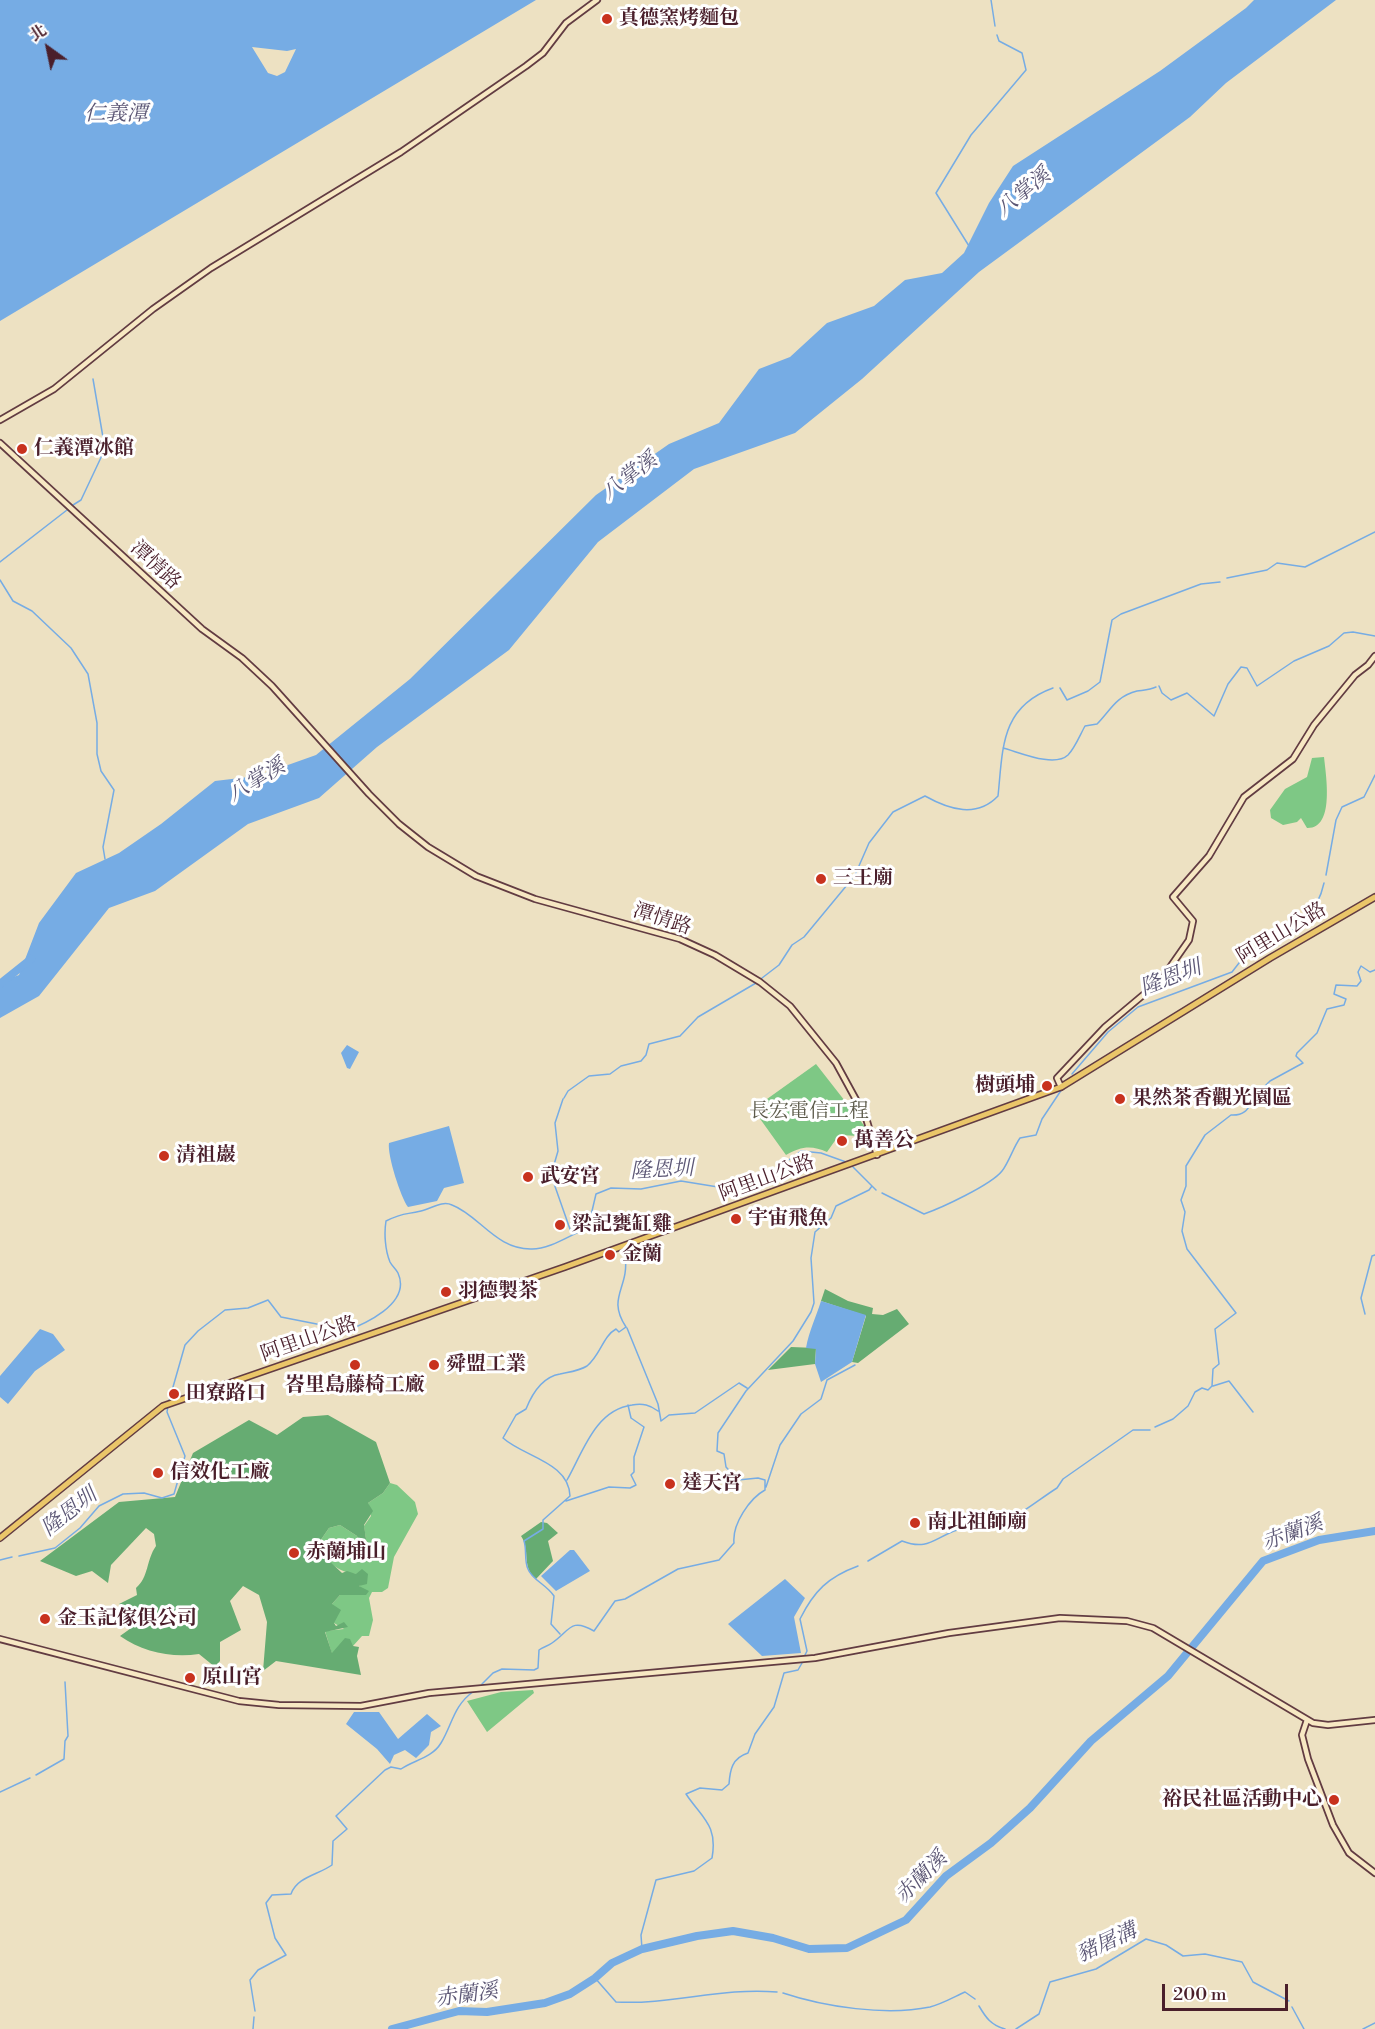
<!DOCTYPE html>
<meta charset="utf-8">
<style>
body{margin:0}
#map{position:relative;width:1375px;height:2029px;overflow:hidden;background:#ede1c2;font-family:"Libre Bodoni","Noto Serif TC",serif}
canvas{display:block}
.north{position:absolute;left:18px;top:18px;width:60px;height:60px;-webkit-text-stroke:4px #fff;paint-order:stroke;rotate:327deg;font-size:16px;font-weight:700;line-height:24px;text-align:center;color:#4a1f2b}
.north::after{content:'';display:block;margin:auto;width:21px;height:27px;background:#4a1f2b;clip-path:polygon(50% 0,100% 100%,50% 72%,0 100%)}
.scale{position:absolute;left:1162px;top:1984px;width:126px;height:27px;box-sizing:border-box;border:3px solid #4a1f2b;border-top:0;padding-left:8px;font-size:18px;line-height:21px;white-space:nowrap;color:#4a1f2b;-webkit-text-stroke:4px #fff;paint-order:stroke}
</style>
<div id="map">
<canvas width="1375" height="2029"></canvas>
<div class="north">北</div>
<div class="scale">200 m</div>
</div>
<script>
const ctx = document.querySelector('canvas').getContext('2d');
ctx.lineJoin = 'round';
function fill(path, color) { ctx.fillStyle = color; ctx.fill(path, 'evenodd'); }
function strokePath(path, color, width, dash) { ctx.strokeStyle = color; ctx.lineWidth = width; ctx.lineCap = dash ? 'butt' : 'round'; ctx.setLineDash(dash || []); ctx.stroke(path); }
function label(font, color, halo, rows, align = 'center') {
  ctx.font = font + ' "Libre Bodoni","Noto Serif TC",serif'; ctx.lineWidth = 6; ctx.setLineDash([]); ctx.textBaseline = 'middle'; ctx.strokeStyle = halo; ctx.fillStyle = color; for (const [text, x, y, turn = 0] of rows) {
    ctx.save(); ctx.translate(x, y); ctx.rotate((+turn || 0) * Math.PI / 180); ctx.textAlign = isNaN(turn) ? turn : align; if (halo) ctx.strokeText(text, 0, 0); ctx.fillText(text, 0, 0); ctx.restore();
  }
}
const green = new Path2D(`
 M1324,757C1326,776 1335,829 1307,828L1301,818L1297,822L1283,825L1271,818L1270,810L1285,789L1307,777L1312,758Z
 M816,1064L866,1128L859,1136L839,1135L827,1152C812,1145 801,1146 786,1155L753,1109Z
 M390,1483L397,1485L415,1502L418,1514L394,1557L388,1588L382,1592H372L369,1598L373,1620L369,1636H362L353,1646L332,1654L325,1631L344,1629L334,1623L332,1604L340,1595H354L362,1589L359,1586L364,1583L356,1574C340,1573 323,1561 318,1544L329,1528L340,1525L357,1536L360,1546H367L364,1526L371,1516L368,1503L383,1493Z
 M533,1690L534,1693L487,1732L467,1701L501,1692Z`);
const forest = new Path2D(`
 M825,1289L848,1301L873,1308L872,1314L883,1315L897,1309L909,1324L858,1363L852,1362L866,1316L821,1301Z
 M791,1347L816,1348L815,1364L768,1370Z
 M328,1415L376,1442L390,1483L383,1493L368,1503L373,1511L364,1525L367,1546L365,1549L360,1547L357,1536L340,1525L329,1528L318,1544L325,1557L342,1573L347,1571L356,1574L362,1569L368,1574L367,1584L359,1586L369,1591L366,1595H340L332,1604L341,1610L334,1623L336,1626L344,1622L348,1627L325,1632L332,1653L345,1638L350,1639L353,1646L359,1647L357,1656L361,1675L276,1661L263,1671L267,1622L259,1595L243,1586L230,1601L241,1630L220,1642V1661L215,1667L199,1654C171,1658 143,1652 120,1636L134,1626L119,1604L137,1595L136,1588C149,1577 146,1560 156,1546L154,1534L146,1528L111,1565L108,1583L92,1571L76,1576L40,1561L119,1502L175,1497L193,1453L249,1420L277,1435L303,1417Z
 M541,1522L547,1523L558,1533L548,1541L553,1561L536,1579C521,1567 531,1550 521,1536Z`);
const water = new Path2D(`
 M0,0H536L0,321ZM252,47L287,51L296,49L285,72L277,76L268,73Z
 M1254,0H1336L1226,83L1190,117L979,272L862,379L795,433L694,469L598,542L509,650L377,747L319,798L248,824L155,891L109,908L39,996L0,1018V982L19,975L39,923L76,873L119,853L161,824L215,781L257,776L316,755L410,679L596,495L669,444L719,423L759,369L790,357L827,323L874,306L905,280L942,273L964,253L989,203L1013,166L1160,71L1246,8Z
 M347,1045L359,1052L350,1069L347,1068L341,1053Z
 M449,1126L464,1183L444,1188L437,1201L408,1207C401,1198 387,1155 389,1143Z
 M821,1301L866,1315L852,1362L821,1382L815,1364L816,1349L806,1348C809,1331 816,1317 821,1301Z
 M40,1329L53,1334L65,1350L35,1371L8,1404L0,1397V1376Z
 M570,1550H574L590,1571L556,1591L541,1576Z
 M785,1579L805,1598L794,1617L801,1653L762,1656L728,1624Z
 M354,1712H379L398,1739L427,1714L441,1726L431,1732L429,1745L416,1758L405,1750L394,1755L390,1764L377,1749L346,1724Z`);
const stream = new Path2D(`
 M991,0L995,26
 M969,246L936,193L971,135L1026,70L1022,53L999,41L997,35
 M73,505L81,500L105,449L93,379
 M0,562L67,510
 M1227,578L1267,570L1277,563L1305,567L1375,532
 M0,580L13,601L32,611L71,648L88,674L97,723V754L101,771L114,790L103,847L105,859
 M1159,686L1162,693L1171,700L1187,693L1214,716L1228,684L1241,667L1247,668L1257,686L1294,661L1329,646L1344,633L1353,632L1375,636
 M1060,688L1067,700L1088,691L1100,682L1112,620L1121,614L1201,584L1220,582
 M1003,748C1019,752 1054,768 1068,755C1075,748 1080,735 1085,726L1097,724C1110,711 1116,696 1137,691C1144,690 1150,690 1156,687
 M855,875L869,843L893,812L925,796C950,810 977,818 998,796C1003,749 1000,707 1053,688
 M1326,875L1336,820L1342,807L1364,797L1375,775
 M1269,946C1295,929 1317,916 1324,883
 M762,978L779,965L792,945L804,937L852,879
 M1072,1074L1108,1032L1138,1007L1232,972L1239,963L1263,949
 M1261,1090L1270,1081L1303,1063L1296,1056L1297,1053L1317,1033L1327,1009L1344,1005L1346,999L1334,994L1336,985L1357,986L1361,981L1358,972L1361,966L1370,972L1375,970
 M564,1098L568,1091L589,1076L610,1074L621,1066L641,1061L646,1055L649,1044L680,1036L698,1017L756,983
 M563,1099L555,1123L558,1151L551,1175L571,1232
 M853,1167L876,1190
 M882,1193L924,1214C941,1208 991,1185 1002,1171C1009,1162 1013,1148 1020,1138L1036,1135L1042,1119L1062,1089
 M1365,1314L1361,1298L1372,1256L1375,1255
 M627,1328L658,1404L661,1421L669,1415L695,1413L739,1383L747,1388
 M1213,1386L1229,1381L1253,1412
 M169,1401L185,1345L198,1331L225,1310L248,1308L268,1300L281,1317L332,1327L341,1333C363,1325 412,1304 398,1273C396,1269 392,1266 390,1262C385,1250 384,1233 386,1221C404,1212 405,1215 421,1211C431,1209 442,1200 452,1205C479,1215 496,1250 532,1249C551,1249 571,1234 588,1228L596,1194L611,1188L641,1189L681,1181L718,1187L745,1184L764,1178L801,1151L821,1153L846,1162
 M1155,1427L1173,1419L1188,1406L1195,1392L1202,1388L1208,1390L1212,1386L1213,1369L1219,1364L1215,1329L1236,1313L1187,1249L1182,1231L1185,1212L1181,1200L1186,1186V1166L1205,1135L1231,1115C1247,1116 1249,1106 1257,1095
 M567,1480C583,1452 595,1410 632,1405C643,1403 650,1405 658,1411
 M766,1487L780,1445L801,1414L821,1399L827,1380L855,1365
 M566,1501L609,1487L630,1488L636,1485L631,1475L634,1472V1457L644,1427L631,1418L628,1405
 M19,1556L55,1548L80,1528L99,1506L123,1494L144,1493L162,1498L174,1494L185,1456L167,1412L168,1406
 M0,1560L12,1557
 M868,1561L902,1541C928,1551 934,1538 957,1530C971,1526 985,1530 998,1524C1020,1516 1038,1500 1057,1488L1063,1479L1133,1430H1150
 M560,1634L551,1624L554,1596C546,1584 532,1580 528,1569C524,1561 527,1550 524,1541L543,1529V1520L570,1496C569,1462 524,1457 503,1438L516,1415L526,1409C532,1394 542,1377 560,1374C569,1372 579,1371 587,1366C600,1356 603,1336 616,1329L619,1332L626,1327C606,1297 630,1288 625,1256
 M805,1655L807,1651L800,1619C814,1591 828,1577 858,1566
 M482,1684L493,1673L502,1669L534,1670L538,1668L539,1650C543,1647 548,1646 552,1643C570,1631 570,1617 594,1631L615,1601L625,1599L678,1569L719,1560L734,1543C732,1524 750,1498 765,1490V1480L758,1478L738,1480L726,1467L724,1454L717,1451L718,1433L746,1391L793,1341L811,1312L814,1303L811,1258L815,1232L831,1218L836,1206L869,1190L872,1186
 M36,1775L64,1759L65,1741L68,1736L65,1682
 M0,1792L30,1778
 M642,1949L641,1935L656,1880L694,1871L712,1858C718,1825 702,1818 686,1794L700,1788L722,1790L729,1784C730,1770 732,1758 748,1753L755,1734L774,1707L784,1673L798,1670L802,1663
 M595,1978L616,2002C671,2005 722,1987 777,1992
 M783,1993C825,2007 886,2016 930,2007C942,2004 954,1997 965,1992L975,1999
 M979,2006C986,2018 991,2025 1005,2029
 M1292,2007L1304,2029
 M255,2011L250,1980L258,1970L286,1955L275,1938L266,1903L272,1895L291,1894C297,1877 318,1875 332,1865L333,1841L347,1829L336,1816L385,1770L391,1767L401,1769C414,1760 432,1758 441,1743C453,1723 453,1706 474,1691
 M253,2029L254,2017
 M1016,2029L1039,2014L1050,1982L1096,1969L1146,1939L1166,1945L1183,1956L1205,1954L1242,1962L1253,1982L1289,2001
 M1363,2029L1375,2023`);
const river = new Path2D(`
 M0,984L31,959
 M392,2029L459,2011L487,2012L545,2003L570,1994L595,1978L612,1963L642,1949L697,1936L733,1931L773,1938L809,1949L847,1948L906,1920L946,1876L991,1843L1030,1808L1091,1741L1168,1676L1263,1561L1319,1540L1375,1531`);
const secondary = new Path2D(`
 M0,420L54,389L153,309L211,268L401,152L526,66L543,53L566,23L597,0
 M0,443L202,629L242,658L272,686L369,794L399,824L428,847L476,876L535,899L680,939L715,955L760,982L790,1006L836,1063L866,1118L877,1155
 M1061,1087L1057,1078L1105,1027L1161,980L1189,940L1193,921L1173,897L1209,856L1244,797L1293,759L1314,725L1355,675L1368,665L1375,656
 M0,1639L239,1701L279,1705L361,1706L429,1693L815,1658L949,1633L1060,1618L1127,1621L1153,1628L1313,1723L1328,1725L1375,1720
 M1307,1720L1302,1735L1308,1759L1333,1825L1349,1853L1375,1873`);
const primary = new Path2D(`
 M0,1538L163,1406L565,1267L1061,1087L1270,958L1375,897`);
const markers = [
 [607,19,6,"#c8321e"],
 [22,449,6,"#c8321e"],
 [821,879,6,"#c8321e"],
 [1047,1086,6,"#c8321e"],
 [1120,1099,6,"#c8321e"],
 [842,1141,6,"#c8321e"],
 [164,1156,6,"#c8321e"],
 [528,1177,6,"#c8321e"],
 [736,1219,6,"#c8321e"],
 [560,1225,6,"#c8321e"],
 [610,1255,6,"#c8321e"],
 [446,1292,6,"#c8321e"],
 [355,1365,6,"#c8321e"],
 [434,1365,6,"#c8321e"],
 [174,1394,6,"#c8321e"],
 [158,1473,6,"#c8321e"],
 [670,1484,6,"#c8321e"],
 [915,1523,6,"#c8321e"],
 [294,1553,6,"#c8321e"],
 [45,1619,6,"#c8321e"],
 [190,1678,6,"#c8321e"],
 [1334,1800,6,"#c8321e"]
];
const poiNames = [
 ["真德窯烤麵包",619,19],
 ["仁義潭冰館",34,449],
 ["三王廟",833,879],
 ["樹頭埔",1035,1086,"right"],
 ["果然茶香觀光園區",1132,1099],
 ["萬善公",854,1141],
 ["清祖巖",176,1156],
 ["武安宮",540,1177],
 ["宇宙飛魚",748,1219],
 ["梁記甕缸雞",572,1225],
 ["金蘭",622,1255],
 ["羽德製茶",458,1292],
 ["舜盟工業",446,1365],
 ["峇里島藤椅工廠",355,1386,"center"],
 ["田寮路口",186,1394],
 ["信效化工廠",170,1473],
 ["達天宮",682,1484],
 ["南北祖師廟",927,1523],
 ["赤蘭埔山",306,1553],
 ["金玉記傢俱公司",57,1619],
 ["原山宮",202,1678],
 ["裕民社區活動中心",1322,1800,"right"]
];
const streetNames = [
 ["潭情路",155,566,43],
 ["潭情路",662,920,18],
 ["阿里山公路",1282,934,-31],
 ["阿里山公路",767,1179,-20],
 ["阿里山公路",309,1340,-19]
];
const parkNames = [
 ["長宏電信工程",809,1112]
];
const waterNames = [
 ["仁義潭",116,115],
 ["八掌溪",1024,193,-39],
 ["八掌溪",630,477,-37],
 ["八掌溪",257,781,-31],
 ["隆恩圳",1171,979,-21],
 ["隆恩圳",662,1171,-3],
 ["隆恩圳",70,1513,-38],
 ["赤蘭溪",1293,1534,-20],
 ["赤蘭溪",922,1878,-45],
 ["豬屠溝",1107,1944,-25],
 ["赤蘭溪",467,1996,-8]
];
fill(green, '#7ec885');
fill(forest, '#66ac72');
fill(water, '#76ace4');
strokePath(stream, '#76ace4', 1.5);
strokePath(river, '#76ace4', 8);
strokePath(secondary, '#623c42', 8);
strokePath(primary, '#623c42', 8);
strokePath(secondary, '#f7e8c3', 4.5);
strokePath(primary, '#eac669', 5);
for (const [x, y, r, color] of markers) { const dot = new Path2D(); dot.arc(x, y, r, 0, 2 * Math.PI); ctx.fillStyle = color; ctx.fill(dot); strokePath(dot, '#fff', 2); }
label('bold 20px', '#4a1f2b', '#fff', poiNames, 'left');
label('20px', '#4a1f2b', '#fff', streetNames);
label('20px', '#5c5a4a', '#fff', parkNames);
label('italic 21px', '#5c5775', '#fff', waterNames);
</script>
